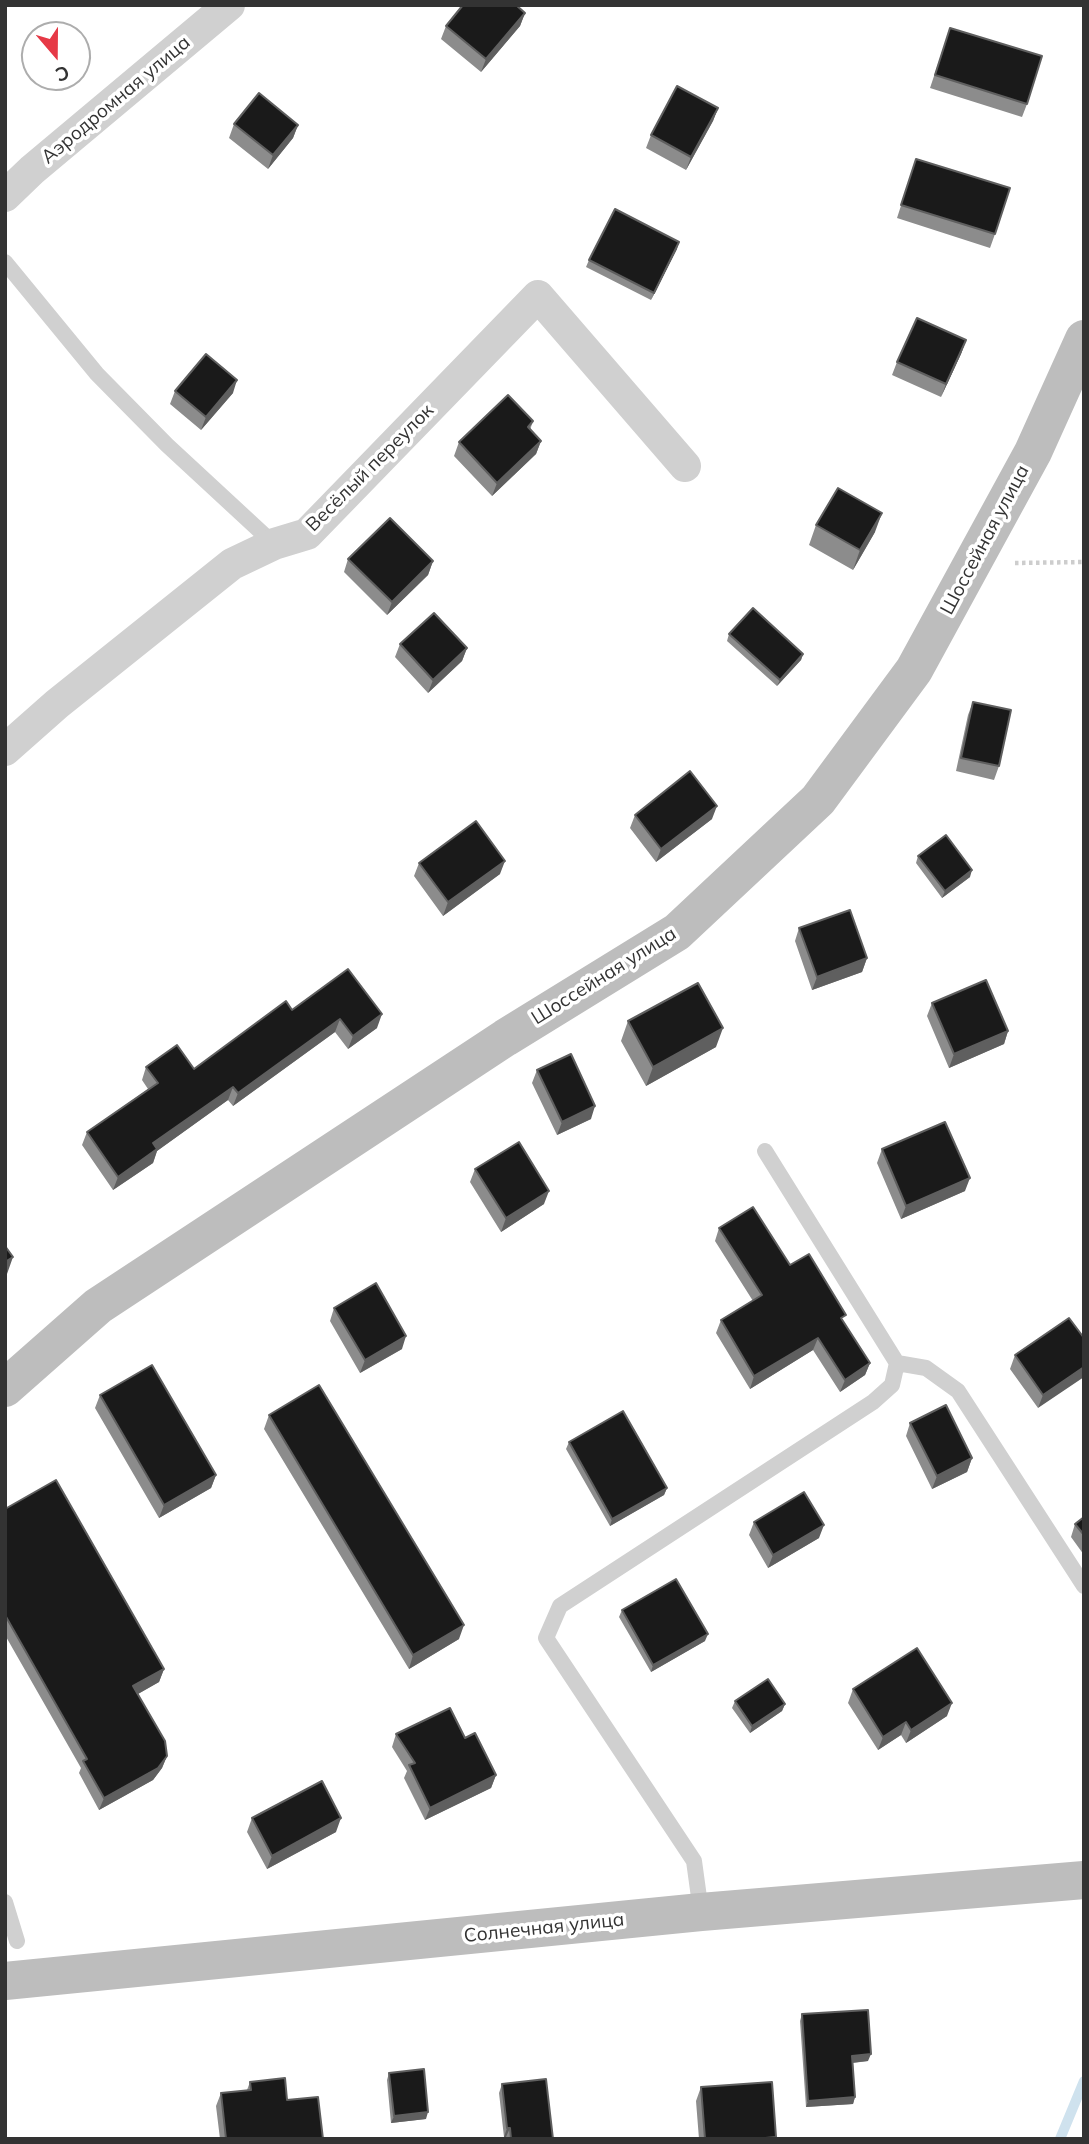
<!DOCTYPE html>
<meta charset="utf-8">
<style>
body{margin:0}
#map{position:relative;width:1089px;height:2144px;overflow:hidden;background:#fff;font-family:Mulish,sans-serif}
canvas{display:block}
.frame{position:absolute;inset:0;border:7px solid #333;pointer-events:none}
.north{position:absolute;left:21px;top:21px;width:70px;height:70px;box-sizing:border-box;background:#fff;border:2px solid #adadad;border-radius:50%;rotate:160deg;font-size:19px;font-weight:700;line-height:28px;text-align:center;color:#333}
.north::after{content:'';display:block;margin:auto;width:24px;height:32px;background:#e63946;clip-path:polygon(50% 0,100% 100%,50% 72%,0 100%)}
</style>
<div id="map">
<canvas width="1089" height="2144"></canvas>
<div class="frame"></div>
<div class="north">С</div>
</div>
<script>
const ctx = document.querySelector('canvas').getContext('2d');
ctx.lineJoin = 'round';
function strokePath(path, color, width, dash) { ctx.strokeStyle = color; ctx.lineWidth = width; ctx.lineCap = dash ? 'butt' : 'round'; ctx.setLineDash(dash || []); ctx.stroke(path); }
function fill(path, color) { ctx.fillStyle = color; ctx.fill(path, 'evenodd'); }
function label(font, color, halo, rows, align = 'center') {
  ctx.font = font + ' Mulish,sans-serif'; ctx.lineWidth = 7; ctx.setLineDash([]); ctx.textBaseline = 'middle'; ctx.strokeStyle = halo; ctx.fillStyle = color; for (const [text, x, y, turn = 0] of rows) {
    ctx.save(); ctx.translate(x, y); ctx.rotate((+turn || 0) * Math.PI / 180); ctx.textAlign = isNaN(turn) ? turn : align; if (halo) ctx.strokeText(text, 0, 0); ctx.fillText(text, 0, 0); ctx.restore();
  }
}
const stream = new Path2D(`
 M1060,2139L1084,2081`);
const path = new Path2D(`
 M1015,563L1084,562`);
const service = new Path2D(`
 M5,262L97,374L167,445L274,544
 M897,1363L926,1368L958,1391L1084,1586
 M5,1902L17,1941
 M701,1912L694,1861L546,1638L560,1606L873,1402L892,1385L897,1363L765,1151`);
const minor = new Path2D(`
 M5,196L32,170L229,5
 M5,750L57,704L232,564L274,544L307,534L538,296L685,466`);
const secondary = new Path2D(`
 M5,1388L98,1306L505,1038L677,932L818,800L914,670L1033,452L1084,339
 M5,1981L701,1912L1084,1880`);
const wall = new Path2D(`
 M525,13L520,26L481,72L441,39L446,26Z
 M950,28L1027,104L1022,117L930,88Z
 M718,108L713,121L686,170L646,148L651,135Z
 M234,124L298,125L293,138L268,169L229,138Z
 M916,159L995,234L990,248L897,218Z
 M677,249L651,300L586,267L589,260Z
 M966,340L961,354L941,397L892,375L897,362Z
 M175,391L233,393L201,430L170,404Z
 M533,421L530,430L541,441L536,454L492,496L454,456L459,442Z
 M816,525L875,532L853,570L809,545Z
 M348,559L433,561L428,575L387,615L344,572Z
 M729,634L803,654L801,660L777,686L727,641Z
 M400,644L467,648L462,661L428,693L395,657Z
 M973,702L999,766L994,780L956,771L968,715Z
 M635,815L712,819L656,862L630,828Z
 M918,856L970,877L942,898L916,863Z
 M419,863L500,874L443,916L414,876Z
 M799,928L867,958L862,972L812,990L795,941Z
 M348,969L377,1028L348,1049L335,1032L233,1106L228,1100L157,1151L153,1163L113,1190L82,1145L87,1132L148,1089L142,1080L146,1067L194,1069L292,1010Z
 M932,1003L1008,1031L1004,1044L949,1068L927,1016Z
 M628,1021L716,1047L646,1086L621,1041Z
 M537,1070L591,1119L557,1135L532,1083Z
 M882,1149L965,1191L901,1219L877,1163Z
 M475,1169L544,1204L501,1232L470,1182Z
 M719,1228L790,1265L843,1322L870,1363L865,1375L840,1392L813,1350L750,1389L716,1333L721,1320L753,1301L715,1241Z
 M334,1308L402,1349L360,1373L330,1321Z
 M1084,1338L1038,1408L1010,1369L1015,1355Z
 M100,1395L216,1475L211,1488L159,1518L95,1408Z
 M269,1415L459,1639L409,1669L264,1429Z
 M910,1423L972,1458L967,1472L932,1489L906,1436Z
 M569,1442L667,1488L664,1495L610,1526L566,1449Z
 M5,1509L164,1669L159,1682L138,1694L167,1756L162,1768L153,1780L99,1810L79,1773L81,1768L5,1635Z
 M1084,1517V1555L1071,1537L1075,1524Z
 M754,1522L819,1538L768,1568L749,1535Z
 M622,1610L705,1641L651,1672L619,1617Z
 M853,1689L947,1716L906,1743L901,1735L878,1750L848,1703Z
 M735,1701L785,1704L782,1711L750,1733L732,1708Z
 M396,1734L465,1738L496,1775L491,1788L425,1820L404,1778L407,1771L392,1747Z
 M252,1818L336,1832L267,1869L247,1832Z
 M802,2014L868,2061L853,2063L855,2097L853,2104L806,2107L800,2021Z
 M389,2073L426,2119L391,2123L387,2080Z
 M250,2082L287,2100L323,2139H220L216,2106L221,2093L247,2090Z
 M502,2084L553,2139H507L506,2137H504L499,2093Z
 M701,2087L776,2137V2139H699L696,2101Z`);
const shadedWall = new Path2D(`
 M525,13L520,26L481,72L486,59Z
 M718,108L713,121L686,170L691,157Z
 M298,125L293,138L268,169L273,155Z
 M679,242L677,249L651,300L654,293Z
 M966,340L961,354L941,397L946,384Z
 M237,380L233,393L201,430L206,417Z
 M541,441L536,454L492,496L497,483Z
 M882,513L875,532L853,570L860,550Z
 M433,561L428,575L387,615L392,602Z
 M467,648L462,661L428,693L433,680Z
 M803,654L801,660L777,686L780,680Z
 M717,806L712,819L656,862L661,849Z
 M505,861L500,874L443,916L448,902Z
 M972,870L970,877L942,898L945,891Z
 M867,958L862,972L812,990L817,977Z
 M382,1014L377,1028L348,1049L353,1036Z
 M340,1019L335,1032L233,1106L238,1093Z
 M723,1028L716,1047L646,1086L653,1067Z
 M1008,1031L1004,1044L949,1068L954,1054Z
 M233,1087L228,1100L157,1151L153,1163L113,1190L118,1177L153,1143Z
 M595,1106L591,1119L557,1135L562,1122Z
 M970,1178L965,1191L901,1219L906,1206Z
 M549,1191L544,1204L501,1232L506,1218Z
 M13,1257L7,1274L5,1275V1262Z
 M406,1336L402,1349L360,1373L365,1360Z
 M818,1338L813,1350L750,1389L754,1376Z
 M870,1363L865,1375L840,1392L845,1380Z
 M1084,1367V1377L1038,1408L1043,1395Z
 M972,1458L967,1472L932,1489L937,1476Z
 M216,1475L211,1488L159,1518L164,1505Z
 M667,1488L664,1495L610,1526L612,1519Z
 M824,1525L819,1538L768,1568L773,1555Z
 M464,1625L459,1639L409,1669L413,1655Z
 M708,1634L705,1641L651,1672L653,1665Z
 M164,1669L159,1682L129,1699L133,1686Z
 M952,1703L947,1716L906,1743L911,1730Z
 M785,1704L782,1711L750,1733L752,1726Z
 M906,1722L901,1735L878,1750L883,1737Z
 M167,1756L162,1768L153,1780L99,1810L104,1798Z
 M496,1775L491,1788L425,1820L430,1808Z
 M341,1818L336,1832L267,1869L272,1856Z
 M871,2054L868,2061L850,2063L852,2056Z
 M855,2097L853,2104L806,2107L808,2101Z
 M428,2112L426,2119L391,2123L394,2116Z
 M507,2128H510L506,2137H504Z`);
const building = new Path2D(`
 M463,5H516L525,13L486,59L446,26Z
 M950,28L1042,56L1027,104L935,75Z
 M677,86L718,108L691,157L651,135Z
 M259,93L298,125L273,155L234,124Z
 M916,159L1010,188L995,234L901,205Z
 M615,209L679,242L654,293L589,260Z
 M917,318L966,340L946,384L897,362Z
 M206,354L237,380L206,417L175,391Z
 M508,395L533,421L528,427L541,441L497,483L459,442Z
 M838,488L882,513L860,550L816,525Z
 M390,518L433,561L392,602L348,559Z
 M753,608L803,654L780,680L729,634Z
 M434,613L467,648L433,680L400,644Z
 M973,702L1011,710L999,766L961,758Z
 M690,771L717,806L661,849L635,815Z
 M476,821L505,861L448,902L419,863Z
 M946,835L972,870L945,891L918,856Z
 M850,910L867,958L817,977L799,928Z
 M348,969L382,1014L353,1036L340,1019L238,1093L233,1087L153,1143L157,1149L118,1177L87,1132L158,1083L146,1067L177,1045L194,1069L286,1001L292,1010Z
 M986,980L1008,1031L954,1054L932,1003Z
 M698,983L723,1028L653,1067L628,1021Z
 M571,1054L595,1106L562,1122L537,1070Z
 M945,1122L970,1178L906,1206L882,1149Z
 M519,1142L549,1191L506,1218L475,1169Z
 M753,1207L790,1265L809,1254L846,1315L841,1318L870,1363L845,1380L818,1338L754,1376L721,1320L762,1295L719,1228Z
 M5,1246L13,1257L5,1262Z
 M376,1283L406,1336L365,1360L334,1308Z
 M1069,1318L1084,1338V1367L1043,1395L1015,1355Z
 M152,1365L216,1475L164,1505L100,1395Z
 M319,1385L464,1625L413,1655L269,1415Z
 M946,1405L972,1458L937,1476L910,1423Z
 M623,1411L667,1488L612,1519L569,1442Z
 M56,1480L164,1669L133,1686L165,1741L167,1756L158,1768L104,1798L83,1761L87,1759L5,1615V1509Z
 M804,1492L824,1525L773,1555L754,1522Z
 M1084,1517V1535L1075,1524Z
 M676,1579L708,1634L653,1665L622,1610Z
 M917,1648L952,1703L911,1730L906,1722L883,1737L853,1689Z
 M768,1679L785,1704L752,1726L735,1701Z
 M450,1708L465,1738L475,1733L496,1775L430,1808L409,1765L415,1763L396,1734Z
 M322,1781L341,1818L272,1856L252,1818Z
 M868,2010L871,2054L852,2056L855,2097L808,2101L802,2014Z
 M424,2069L428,2112L394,2116L389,2073Z
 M285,2078L287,2100L318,2097L323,2139H226L221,2093L251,2090L250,2082Z
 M546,2079L553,2139H511L510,2128H507L502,2084Z
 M772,2082L776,2137L755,2139H705L701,2087Z`);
const streetNames = [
 ["Аэродромная улица",116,100,-40],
 ["Весёлый переулок",370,468,-45],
 ["Шоссейная улица",985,540,-62],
 ["Шоссейная улица",604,976,-32],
 ["Солнечная улица",544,1928,-6]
];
strokePath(stream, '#cfe2ee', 10);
strokePath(path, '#cdcdcd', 4.5, [3.5, 3.5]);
strokePath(service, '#d0d0d0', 16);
strokePath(minor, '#d0d0d0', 32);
strokePath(secondary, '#bdbdbd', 38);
fill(wall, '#8c8c8c');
fill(shadedWall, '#5f5f5f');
fill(building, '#1a1a1a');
strokePath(building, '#5f5f5f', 2);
label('19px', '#333', '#fff', streetNames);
</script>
